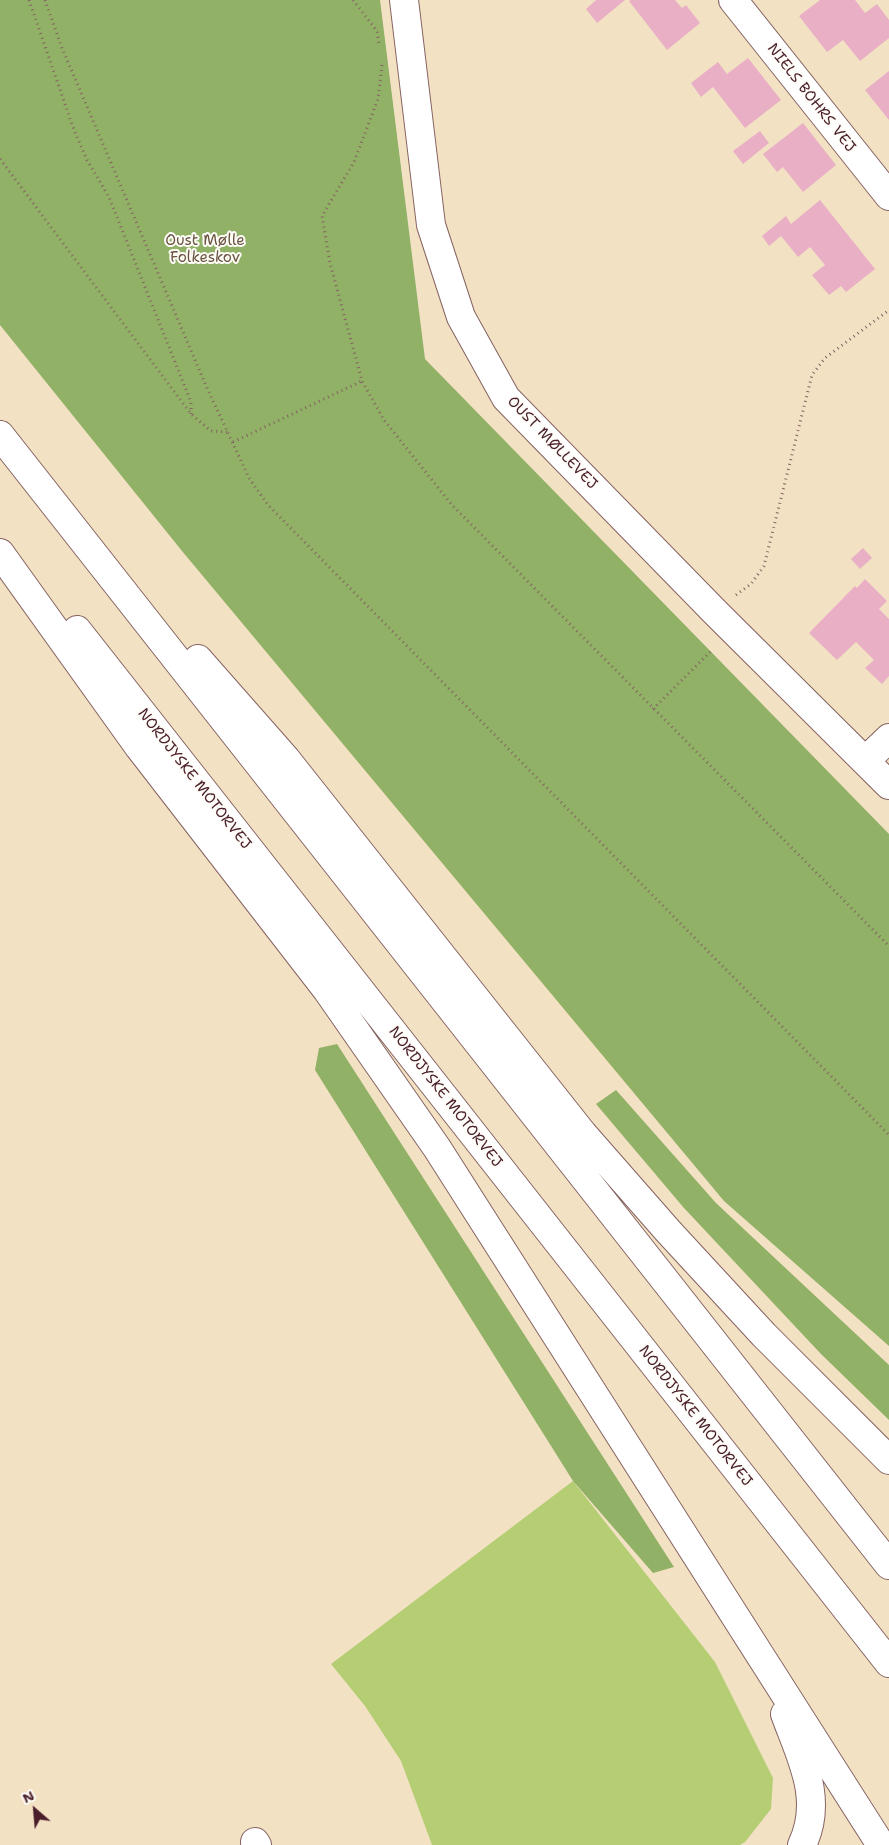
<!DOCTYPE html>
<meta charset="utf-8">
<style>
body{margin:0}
#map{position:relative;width:889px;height:1845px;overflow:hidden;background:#f3e1c4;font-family:"Shantell Sans",sans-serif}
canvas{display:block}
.north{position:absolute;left:10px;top:1785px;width:50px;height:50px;-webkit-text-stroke:4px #fdfcf7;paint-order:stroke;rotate:333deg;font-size:14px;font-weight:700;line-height:20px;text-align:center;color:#4a1f2b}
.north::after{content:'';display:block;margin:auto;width:18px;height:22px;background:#4a1f2b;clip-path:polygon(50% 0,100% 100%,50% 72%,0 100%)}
</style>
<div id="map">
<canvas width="889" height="1845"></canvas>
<div class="north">N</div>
</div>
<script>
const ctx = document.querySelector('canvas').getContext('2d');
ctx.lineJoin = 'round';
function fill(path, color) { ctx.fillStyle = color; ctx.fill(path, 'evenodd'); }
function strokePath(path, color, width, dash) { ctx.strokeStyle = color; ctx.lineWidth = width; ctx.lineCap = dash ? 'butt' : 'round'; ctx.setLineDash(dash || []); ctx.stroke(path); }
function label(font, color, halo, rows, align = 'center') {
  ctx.font = font + ' "Shantell Sans",sans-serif'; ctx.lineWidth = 4; ctx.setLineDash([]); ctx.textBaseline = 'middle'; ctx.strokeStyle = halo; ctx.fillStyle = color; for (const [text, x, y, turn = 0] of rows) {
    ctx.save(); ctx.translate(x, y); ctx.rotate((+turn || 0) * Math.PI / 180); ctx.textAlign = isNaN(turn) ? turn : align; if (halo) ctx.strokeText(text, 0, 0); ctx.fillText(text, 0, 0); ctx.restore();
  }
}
const green = new Path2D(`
 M573,1481L715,1662L773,1778L771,1809L745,1842L740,1845H432L401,1761L365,1706L331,1664Z`);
const forest = new Path2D(`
 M0,0H380L425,359L889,834V1346L724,1201L182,551L0,325Z
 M337,1044L674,1567L653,1573L573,1481L315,1070L319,1048Z
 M616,1090L716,1203L889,1365V1420L821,1354L684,1208L596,1104Z`);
const building = new Path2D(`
 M596,0H625L597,23L586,9Z
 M631,0H675L682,8L686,5L700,23L667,50L629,1Z
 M820,0H855L865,13L877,4L889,20V38L860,61L843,40L827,52L799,16Z
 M748,58L781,100L745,128L713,87L701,97L691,83L718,62L727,74Z
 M889,71V120L865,90Z
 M803,123L836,165L803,192L783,167L777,172L763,154Z
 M760,131L769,143L743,164L733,151Z
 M820,200L875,269L846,292L841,286L829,295L812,275L825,265L810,247L798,257L781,236L769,246L762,236L786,216L791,224Z
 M863,548L872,558L860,569L851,559Z
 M865,579L887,601L879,609L889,619V676L882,684L865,668L874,660L856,642L837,660L809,633L855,586L857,588Z`);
const path = new Path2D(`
 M29,0L74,130L87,160L109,197L191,402V414
 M45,0L62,48L207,388L249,478L268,505L889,1135
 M353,0L377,31L379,44
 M382,65L378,99L354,162L322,216L330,263L362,381L384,420L452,505L889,946
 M0,159L191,414L211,431L228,432
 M233,442L362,381
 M736,595L751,584L764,566L812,375L825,358L889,310
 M653,709L713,649`);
const minor = new Path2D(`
 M404,0L431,225L461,317L506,398L715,612L889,785
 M733,0L889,196
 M865,761L889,738
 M255,1842L257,1845`);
const highway = new Path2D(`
 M0,435L889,1565
 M0,553L139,747L327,990L437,1148L881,1845
 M77,630L889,1663
 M198,659L286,759L583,1134L668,1231L764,1335L889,1460
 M785,1714C801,1758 824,1799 802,1845`);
const streetNames = [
 ["NIELS BOHRS VEJ",811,98,52],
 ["OUST MØLLEVEJ",552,443,46],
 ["NORDJYSKE MOTORVEJ",194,779,52],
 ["NORDJYSKE MOTORVEJ",445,1097,52],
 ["NORDJYSKE MOTORVEJ",695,1416,52]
];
const parkNames = [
 ["Oust Mølle",205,241],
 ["Folkeskov",205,258]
];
fill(green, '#b5ce74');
fill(forest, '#90b166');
fill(building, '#e8afc5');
strokePath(minor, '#856361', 30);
strokePath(highway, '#856361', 30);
strokePath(path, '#856361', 3, [1, 4]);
strokePath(minor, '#fff', 28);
strokePath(highway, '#fff', 28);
label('15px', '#4a1f2b', '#fdfcf7', streetNames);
label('15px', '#6a5441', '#fdfcf7', parkNames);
</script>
